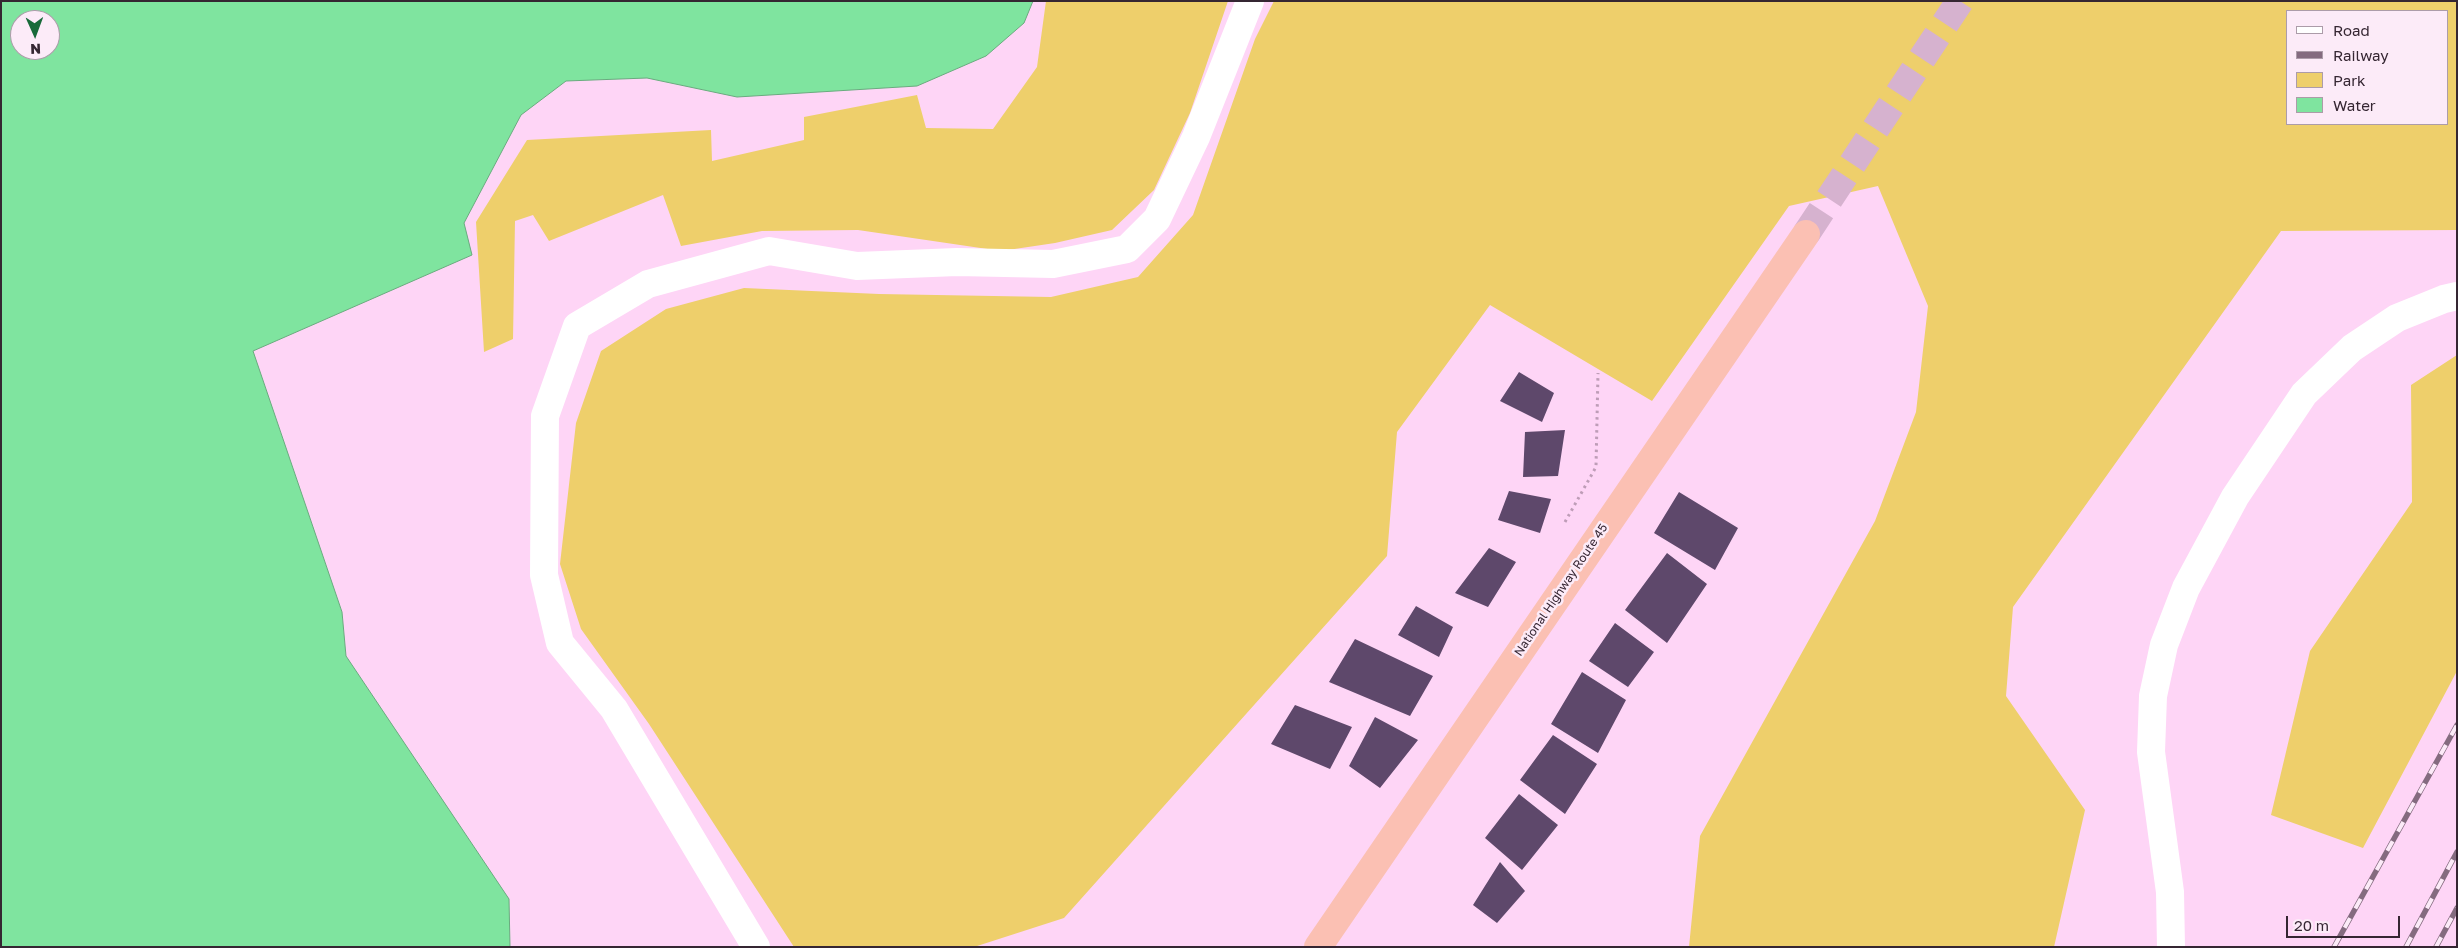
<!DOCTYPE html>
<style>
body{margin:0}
#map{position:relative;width:2458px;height:948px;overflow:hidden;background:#fed5f6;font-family:"Golos Text",sans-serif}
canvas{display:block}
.frame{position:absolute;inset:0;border:2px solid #352632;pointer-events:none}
.legend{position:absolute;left:2286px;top:10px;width:162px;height:115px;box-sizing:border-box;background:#fcebf8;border:1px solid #ac9ca9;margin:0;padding:6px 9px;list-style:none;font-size:15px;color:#352632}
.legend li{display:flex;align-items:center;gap:10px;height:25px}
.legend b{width:25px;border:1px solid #ac9ca9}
.north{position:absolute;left:10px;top:10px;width:50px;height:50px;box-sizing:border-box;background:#fcebf8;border:1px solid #ac9ca9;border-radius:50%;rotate:178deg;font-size:14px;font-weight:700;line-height:20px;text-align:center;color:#352632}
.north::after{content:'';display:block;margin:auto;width:18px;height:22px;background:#196a3a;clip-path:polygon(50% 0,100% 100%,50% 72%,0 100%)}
.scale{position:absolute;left:2286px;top:916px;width:114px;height:22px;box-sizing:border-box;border:2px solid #352632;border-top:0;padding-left:6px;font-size:15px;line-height:18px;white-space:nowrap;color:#352632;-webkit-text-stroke:4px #fcebf8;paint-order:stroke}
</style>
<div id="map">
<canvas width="2458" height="948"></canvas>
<div class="frame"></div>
<ul class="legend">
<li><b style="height:6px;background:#fff"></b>Road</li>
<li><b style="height:6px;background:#846b7f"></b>Railway</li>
<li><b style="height:14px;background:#eecf6b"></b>Park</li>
<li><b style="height:14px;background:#7fe49f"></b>Water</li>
</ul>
<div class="north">N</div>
<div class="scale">20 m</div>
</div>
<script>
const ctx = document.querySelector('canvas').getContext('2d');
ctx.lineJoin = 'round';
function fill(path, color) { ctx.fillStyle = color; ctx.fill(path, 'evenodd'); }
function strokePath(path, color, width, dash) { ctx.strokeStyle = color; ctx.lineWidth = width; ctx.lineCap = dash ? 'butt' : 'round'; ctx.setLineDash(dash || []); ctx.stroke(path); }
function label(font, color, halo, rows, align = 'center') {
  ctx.font = font + ' "Golos Text",sans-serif'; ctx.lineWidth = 5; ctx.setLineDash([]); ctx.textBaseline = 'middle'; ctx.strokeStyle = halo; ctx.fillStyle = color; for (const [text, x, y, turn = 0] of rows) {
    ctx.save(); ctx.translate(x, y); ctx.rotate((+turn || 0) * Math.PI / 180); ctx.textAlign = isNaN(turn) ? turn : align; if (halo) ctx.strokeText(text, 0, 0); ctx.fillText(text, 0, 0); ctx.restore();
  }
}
const green = new Path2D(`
 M1046,1H1228L1190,113L1154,190L1112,230L1055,243L1001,251L858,230L762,231L681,246L663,195L549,241L533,215L515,221L513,339L484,352L476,222L527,140L711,130L712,161L804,140V117L917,95L926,128L993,129L1037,67Z
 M1274,1H2457V230L2281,231L2013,607L2006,696L2085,810L2054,947H1689L1700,836L1875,521L1916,412L1928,306L1878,186L1789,206L1652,401L1490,305L1397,432L1387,556L1064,918L974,947H794L649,724L581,629L560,564L576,423L601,351L666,309L744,288L879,294L1051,297L1138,277L1193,215L1255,39ZM2287,11H2447V124H2287Z
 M2457,355V671L2363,848L2271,815L2310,651L2412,502L2411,385Z`);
const water = new Path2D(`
 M1,1H1033L1024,23L986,56L917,86L737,97L647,78L566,81L521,115L464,223L472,255L253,351L342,612L346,656L509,899L510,947H1ZM20,20H50V50H20Z`);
const building = new Path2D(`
 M1519,372L1554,393L1542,422L1500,401Z
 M1565,430L1558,476L1523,477L1525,432Z
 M1509,491L1551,499L1540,533L1498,520Z
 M1679,492L1738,528L1715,570L1654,533Z
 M1489,548L1516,562L1488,607L1455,593Z
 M1667,553L1707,584L1667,643L1625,610Z
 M1416,606L1453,627L1439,657L1398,635Z
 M1615,623L1654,652L1628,687L1589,661Z
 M1355,639L1433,676L1410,716L1329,682Z
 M1582,672L1626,700L1598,753L1551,724Z
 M1295,705L1352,727L1330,769L1271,744Z
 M1375,717L1418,740L1380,788L1349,766Z
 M1553,735L1597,764L1565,814L1520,780Z
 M1519,794L1558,825L1522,870L1485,838Z
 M1500,862L1525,891L1497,923L1473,905Z`);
const highwayTunnel = new Path2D(`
 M1806,234L1960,1`);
const path = new Path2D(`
 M1565,522L1596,467L1598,373`);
const minor = new Path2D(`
 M756,947L614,709L560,643L544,575L545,416L577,326L648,284L769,251L857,266L957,262L1053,264L1127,249L1157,219L1196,137L1250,1
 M2171,947L2170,892L2151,752L2153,696L2164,645L2186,588L2235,497L2304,394L2352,348L2397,318L2444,299L2457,296`);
const highway = new Path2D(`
 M1318,947L1806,234`);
const rail = new Path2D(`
 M2334,947L2457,725
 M2406,947L2457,852
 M2436,947L2457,908`);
const streetNames = [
 ["National Highway Route 45",1561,590,-56]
];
fill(green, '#eecf6b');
fill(water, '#7fe49f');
strokePath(water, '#69ab7e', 1);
fill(building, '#5e486b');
strokePath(highwayTunnel, '#d6b2cf', 28, [28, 14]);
strokePath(path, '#be9db7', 3, [2.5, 4]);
strokePath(minor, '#fff', 28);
strokePath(highway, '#fbc0b3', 28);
strokePath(rail, '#846b7f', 5.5);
strokePath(rail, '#fcebf8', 4, [11]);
label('12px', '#352632', '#fcebf8', streetNames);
</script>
